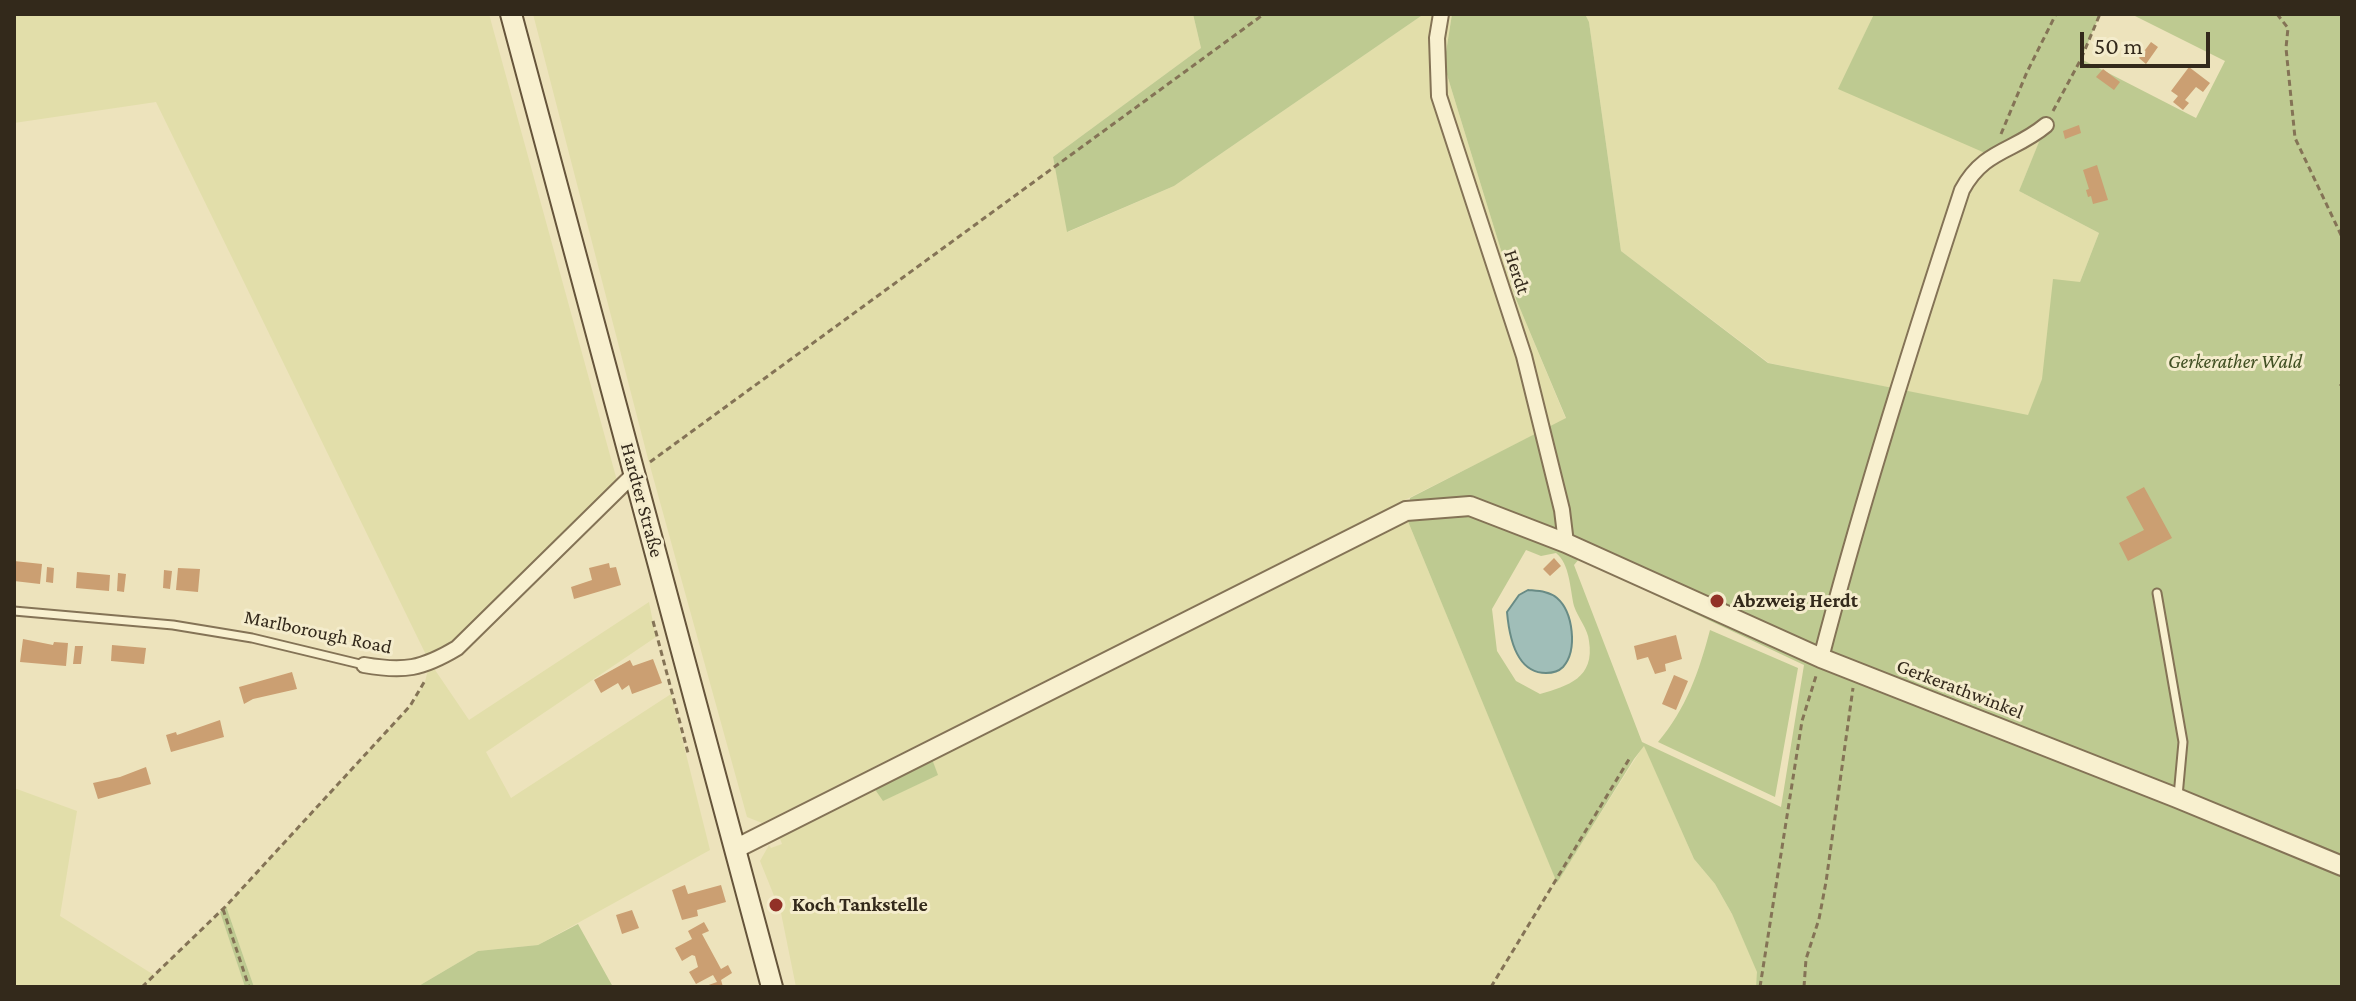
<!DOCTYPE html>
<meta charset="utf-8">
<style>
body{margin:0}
#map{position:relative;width:2356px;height:1001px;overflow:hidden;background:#ede3bc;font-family:"Crimson Pro",serif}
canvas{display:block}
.frame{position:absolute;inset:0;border:16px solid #33291b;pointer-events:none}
.scale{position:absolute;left:2080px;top:32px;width:130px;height:36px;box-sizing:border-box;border:4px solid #33291b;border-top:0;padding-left:10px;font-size:24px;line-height:28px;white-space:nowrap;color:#33291b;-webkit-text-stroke:6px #f4eccc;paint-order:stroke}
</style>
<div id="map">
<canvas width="2356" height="1001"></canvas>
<div class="frame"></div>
<div class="scale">50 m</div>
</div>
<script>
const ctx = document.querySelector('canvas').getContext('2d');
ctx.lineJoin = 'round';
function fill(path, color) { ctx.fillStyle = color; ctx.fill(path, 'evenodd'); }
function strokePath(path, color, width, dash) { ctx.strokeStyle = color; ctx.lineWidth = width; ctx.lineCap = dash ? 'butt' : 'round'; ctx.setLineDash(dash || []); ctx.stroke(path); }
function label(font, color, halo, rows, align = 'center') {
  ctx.font = font + ' "Crimson Pro",serif'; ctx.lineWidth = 6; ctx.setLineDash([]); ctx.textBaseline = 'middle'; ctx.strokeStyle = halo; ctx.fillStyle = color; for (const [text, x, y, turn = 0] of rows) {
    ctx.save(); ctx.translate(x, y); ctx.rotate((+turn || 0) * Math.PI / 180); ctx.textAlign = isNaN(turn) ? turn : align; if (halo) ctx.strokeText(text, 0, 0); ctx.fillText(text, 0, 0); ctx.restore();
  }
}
const farmland = new Path2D(`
 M14,14H489L619,488L431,664L469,720L649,602L656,637L486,752L511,798L671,694L710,850L538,945L478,951L417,987H254L226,906L410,706L424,685L430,663L156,102L14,123Z
 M533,14H1193L1201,48L1053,157L1068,232L1174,186L1424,14H1452L1444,65L1516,299L1566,419L762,823L747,817L647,455Z
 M1585,14H1874L1839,89L2046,125L2019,191L2099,233L2028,416L1769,363L1621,251L1589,22Z
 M1407,519L1557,882L1644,745L1694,859L1715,884L1732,914L1758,972L1756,987H796L781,913L760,861L769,845L771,848L782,844L779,836L874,788L884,800L937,775L932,759Z
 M14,788L77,811L60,916L154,975L220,912L245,987H14Z`);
const green = new Path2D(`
 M1193,14H1424L1174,186L1067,232L1053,157L1201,48Z
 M1452,14H1585L1589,22L1621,251L1768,363L2028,415L2042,379L2053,279L2080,282L2099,233L2019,191L2045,127L1992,156L1838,89L1874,14H2100L2081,59L2196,118L2225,61L2131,14H2342V987H1756L1757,972L1732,914L1715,884L1694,859L1644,746L1634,759L1557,883L1407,519L1410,498L1566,418L1516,299L1444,65ZM1526,550L1541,556L1556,553C1570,564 1570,589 1574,606C1578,618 1588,629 1589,641C1595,678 1568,686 1540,694L1516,681L1497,651L1492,609ZM1579,559L1804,665L1781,807L1642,742L1574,565Z
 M1710,630L1798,668L1775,797L1658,742C1686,709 1699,672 1710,630Z
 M932,759L938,775L883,801L874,788Z
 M226,906L254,987H245L220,912Z
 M578,924L613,987H417L478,951L538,945Z`);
const water = new Path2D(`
 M1528,590C1538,591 1549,591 1557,598C1573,612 1578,650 1563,667C1559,671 1552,673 1546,673C1516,673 1509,635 1507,612L1519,595Z`);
const building = new Path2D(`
 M2151,42L2158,47L2146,64L2139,58Z
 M2189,67L2210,83L2203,92L2196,87L2185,100L2189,103L2183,110L2173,102L2178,96L2171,91Z
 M2103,69L2120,82L2114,90L2096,77Z
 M2079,125L2081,133L2065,139L2063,131Z
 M2097,165L2108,200L2093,204L2091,196L2088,197L2086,190L2089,189L2083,170Z
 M2144,487L2172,538L2128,561L2119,543L2144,530L2126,497Z
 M1554,558L1561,566L1550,576L1543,569Z
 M14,561L42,564L40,584L14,581Z
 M609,563L610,568L616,567L621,585L574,599L571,587L592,580L589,568Z
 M47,567L54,568L53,583L46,582Z
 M178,568L200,569L198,592L176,590Z
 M164,570L172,571L170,589L163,588Z
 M77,572L110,575L109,591L76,588Z
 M118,573L126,574L124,592L117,591Z
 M1676,635L1682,659L1665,664L1666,671L1655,674L1648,657L1637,660L1634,646Z
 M23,639L53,645L54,642L68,643L66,666L20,662Z
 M112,645L146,648L144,664L111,661Z
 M75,646H83L81,664H73Z
 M653,659L662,683L632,694L629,685L622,690L618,683L601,693L594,680L630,660L633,666Z
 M292,672L297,689L253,699L244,704L239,687Z
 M1674,675L1688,681L1676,710L1662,704Z
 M220,720L224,737L171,752L166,735L176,732L177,735Z
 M146,767L151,784L98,799L93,783L120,777Z
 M685,885L688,894L721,885L726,902L697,910L698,916L682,920L672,890Z
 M632,910L639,928L622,934L616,915Z
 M704,922L709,931L702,934L721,969L728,965L732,973L721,980L723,987H703L717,982L713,975L696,984L689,972L698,967L695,956L692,955L682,961L675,948L692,939L688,931Z`);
const path = new Path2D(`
 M2277,14L2288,28L2286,48L2295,138L2342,237
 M2053,111L2081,59L2100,14
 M2001,134L2027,72L2056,14
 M2340,386L2342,384
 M650,462L1264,14
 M653,621L688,753
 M223,909L249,987
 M142,987L226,906L351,770L410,706L426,679
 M1491,987L1631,756
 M1760,987L1802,721L1816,676
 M1804,987L1806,959L1819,919L1826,882L1853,688`);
const service = new Path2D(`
 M2157,593L2183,742L2178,796
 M14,611L173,625L252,638L364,665`);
const minor = new Path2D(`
 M1441,14L1437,38L1439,96L1524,356L1562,510L1566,543
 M1821,658C1862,500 1911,345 1962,190C1984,149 2014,152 2046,125
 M364,665C404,672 422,669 457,648L635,473`);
const tertiary = new Path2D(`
 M735,849L1406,511L1470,506L1566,543L1821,658L2177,798L2342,866`);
const secondary = new Path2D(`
 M511,14L772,987`);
const markers = [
 [1717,601,8,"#923127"],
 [776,905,8,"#923127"]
];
const streetNames = [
 ["Herdt",1517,272,72],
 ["Hardter Straße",642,500,75],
 ["Marlborough Road",318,632,12],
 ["Gerkerathwinkel",1960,689,21]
];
const parkNames = [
 ["Gerkerather Wald",2235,362]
];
const poiNames = [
 ["Abzweig Herdt",1733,601],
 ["Koch Tankstelle",792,905]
];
fill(farmland, '#e2deaa');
fill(green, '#beca91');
fill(water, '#a0beb8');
strokePath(water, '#688b85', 2);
fill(building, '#cb9f72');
strokePath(service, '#847356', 11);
strokePath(minor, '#847356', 18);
strokePath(tertiary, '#847356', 22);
strokePath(secondary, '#65543a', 24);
strokePath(path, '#847356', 3, [6, 4]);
strokePath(service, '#f8f0cf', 7);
strokePath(minor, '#f8f0cf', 14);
strokePath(tertiary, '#f8f0cf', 18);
strokePath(secondary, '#f8f0cf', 20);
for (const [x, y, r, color] of markers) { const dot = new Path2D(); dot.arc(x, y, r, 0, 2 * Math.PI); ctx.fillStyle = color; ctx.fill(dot); strokePath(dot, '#f4eccc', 3); }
label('20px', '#33291b', '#f4eccc', streetNames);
label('italic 20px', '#404f22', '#f4eccc', parkNames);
label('bold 20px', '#33291b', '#f4eccc', poiNames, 'left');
</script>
